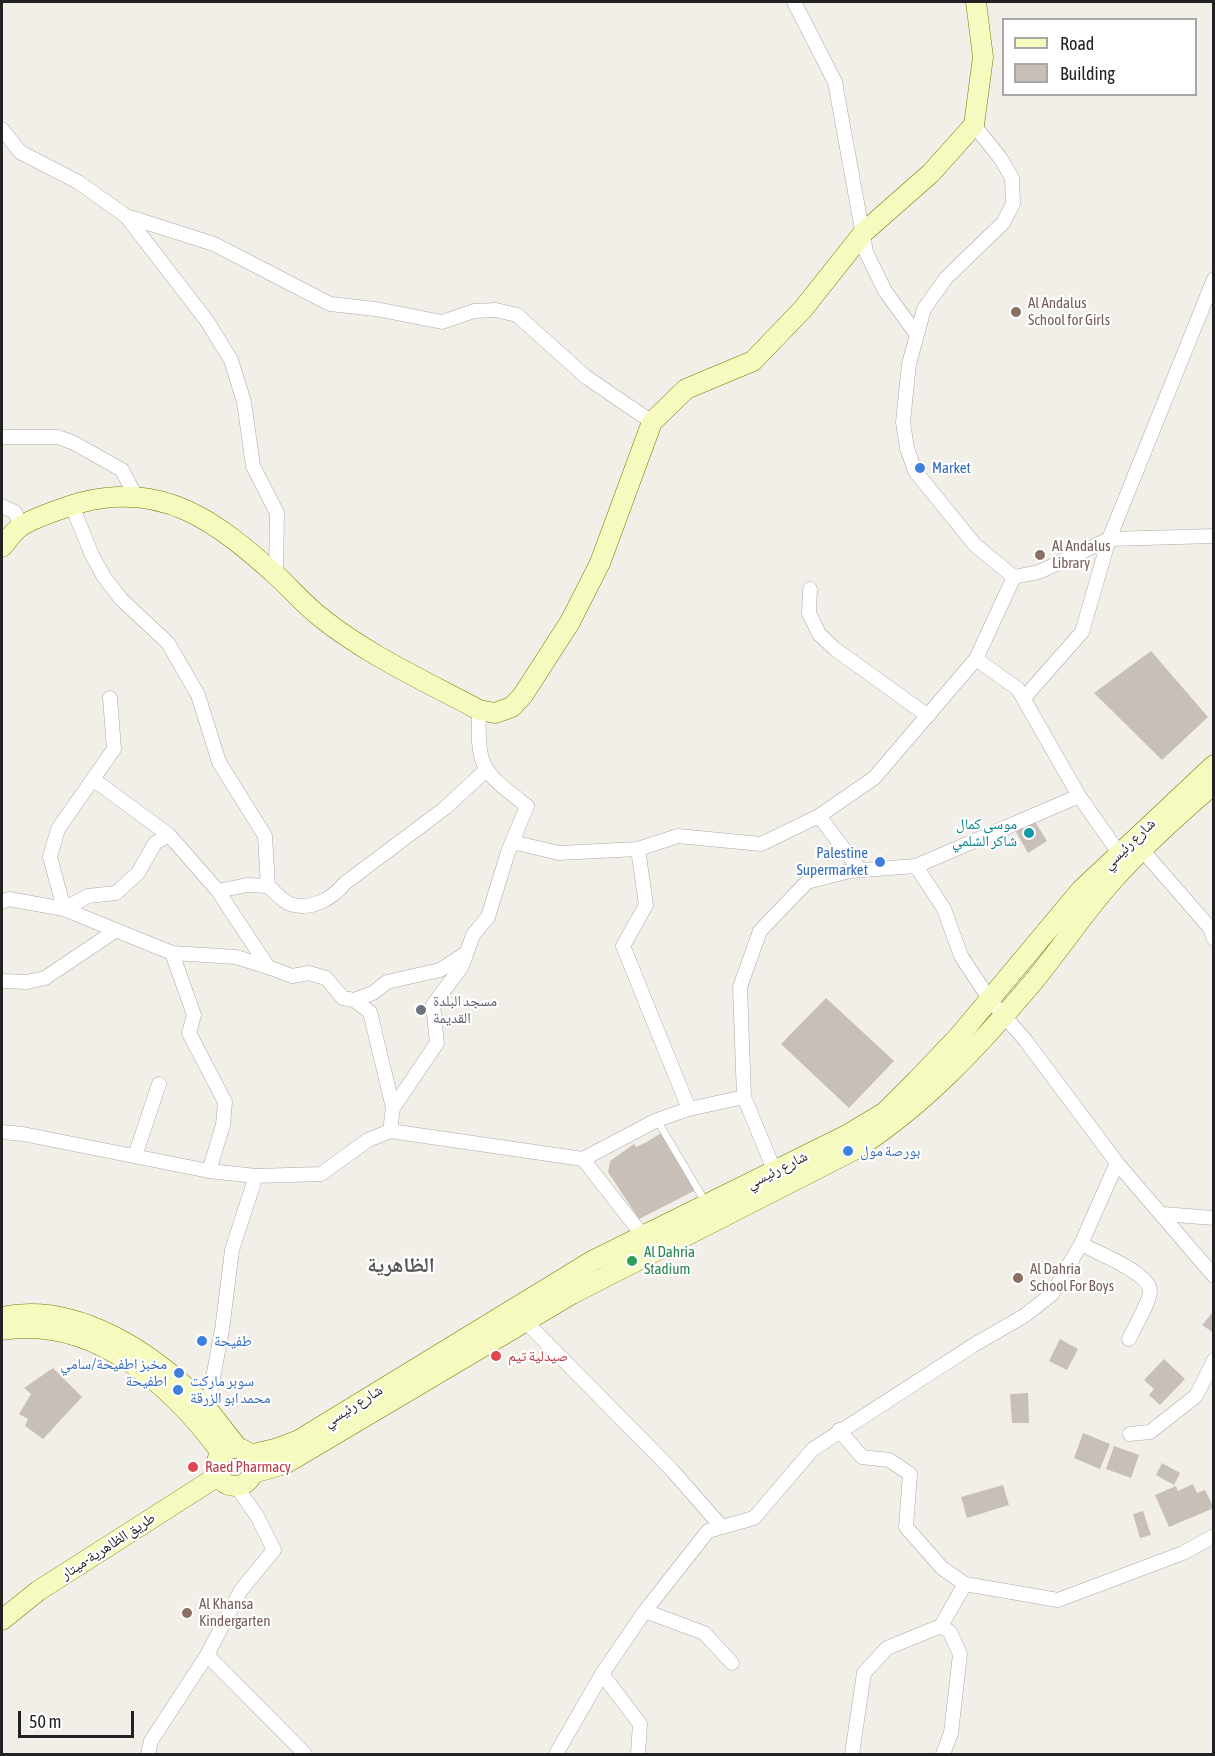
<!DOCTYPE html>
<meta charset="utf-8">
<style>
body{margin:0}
#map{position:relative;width:1215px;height:1756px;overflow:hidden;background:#f2efe9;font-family:"Asap Condensed",sans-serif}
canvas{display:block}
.frame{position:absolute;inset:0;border:3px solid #222;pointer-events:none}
.legend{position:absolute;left:1002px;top:18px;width:195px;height:78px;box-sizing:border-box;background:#fff;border:2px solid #a7a7a7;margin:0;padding:8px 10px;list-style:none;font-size:18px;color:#222}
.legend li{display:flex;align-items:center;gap:12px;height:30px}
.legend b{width:30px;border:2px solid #a7a7a7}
.scale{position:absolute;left:18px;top:1711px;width:116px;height:27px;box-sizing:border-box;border:3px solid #222;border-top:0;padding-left:8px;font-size:18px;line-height:21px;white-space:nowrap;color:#222;-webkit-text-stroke:4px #fff;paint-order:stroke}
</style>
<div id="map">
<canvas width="1215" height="1756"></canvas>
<div class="frame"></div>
<ul class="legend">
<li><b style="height:8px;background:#f7fabf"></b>Road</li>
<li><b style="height:16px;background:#c7bfb8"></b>Building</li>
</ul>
<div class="scale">50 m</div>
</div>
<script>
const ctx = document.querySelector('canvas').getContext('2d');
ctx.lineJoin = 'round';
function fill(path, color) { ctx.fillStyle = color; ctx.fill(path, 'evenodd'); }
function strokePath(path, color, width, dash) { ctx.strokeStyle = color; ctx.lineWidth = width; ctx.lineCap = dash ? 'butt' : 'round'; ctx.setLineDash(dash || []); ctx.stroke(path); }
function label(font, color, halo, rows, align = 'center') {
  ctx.font = font + ' "Asap Condensed","Noto Naskh Arabic",sans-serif'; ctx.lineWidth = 4.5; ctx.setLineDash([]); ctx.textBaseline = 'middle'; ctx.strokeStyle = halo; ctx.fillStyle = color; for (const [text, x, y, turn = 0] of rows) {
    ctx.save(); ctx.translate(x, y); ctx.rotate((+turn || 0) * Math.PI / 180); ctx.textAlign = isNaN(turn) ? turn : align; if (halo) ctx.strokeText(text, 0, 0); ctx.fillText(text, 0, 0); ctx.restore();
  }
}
const building = new Path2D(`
 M1151,651L1208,717L1162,760L1094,693Z
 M1032,817L1047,841L1028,853L1012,825Z
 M826,998L894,1061L849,1108L781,1044Z
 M661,1133L696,1190L639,1219L608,1172L610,1161L634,1144L636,1147L645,1143Z
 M1214,1311V1333L1202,1325Z
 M1060,1339L1078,1349L1067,1370L1049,1361Z
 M1164,1359L1185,1379L1160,1405L1149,1395L1154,1389L1144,1380Z
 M53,1368L82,1397L43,1439L25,1426L28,1419L19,1414L31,1394L24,1388Z
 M1028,1393L1029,1423H1012L1010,1394Z
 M1083,1433L1110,1444L1100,1469L1074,1458Z
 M1114,1446L1139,1455L1131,1478L1106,1469Z
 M1162,1463L1180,1473L1174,1485L1156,1475Z
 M1193,1484L1197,1493L1205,1490L1214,1508L1169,1527L1155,1495L1176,1486L1178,1491Z
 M1003,1485L1009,1505L967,1518L961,1497Z
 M1143,1511L1151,1535L1140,1538L1133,1514Z`);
const lane = new Path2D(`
 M657,1120L706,1203`);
const street = new Path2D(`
 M794,2L835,82L866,252L885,291L917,335
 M974,125L1001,159L1012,178L1013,204L1003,223L946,278L924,309L909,364L903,422L907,448L915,471L975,545L1014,577
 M2,129L20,152L78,182L126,216L214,244L330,304L376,309L442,322L474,311L496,310L517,315L586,377L652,422
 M126,216L207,321L231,360L244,402L253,466L277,513L276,575
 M2,437H58L74,443L122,470L135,495
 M2,506L15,512L21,526
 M72,506L92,555L104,577L121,599L168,643L198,695L219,762L265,836L268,886C274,891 283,902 290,904C312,911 333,898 345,883L445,808L486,770
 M810,589L809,613L819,634L835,649L928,716
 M976,659L1018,689L1079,796L1119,853
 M1024,698L1082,632L1109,539L1214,279
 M94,780L169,835L218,891L268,967L292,976L309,973L326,978L343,998L354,1000L370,1012L393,1108L390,1131
 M819,816L860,870
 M512,842L559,853L638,849L646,905L623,946L689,1109
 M638,849L678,836L761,844L819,816L874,778L976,659L1014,577L1039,572L1109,539L1214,536
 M1143,851L1210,928L1214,939
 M916,866L944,909L961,956L990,1000L1026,1041L1117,1163L1214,1276
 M218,891L247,885L268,886
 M2,902L9,899L64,909L50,857L58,829L114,749L110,698
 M64,909L172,953L194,1015L189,1033L225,1102L223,1125L209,1171
 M64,909L88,896L116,893L138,873L155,843L169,835
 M172,953L236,957L268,967
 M2,981L27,982L45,978L115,931
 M354,1000L373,993L387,982L440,970L466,953
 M393,1108L437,1043L433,1005L462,966L473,935L488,917L508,852L527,806C482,771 477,769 479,710
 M2,1132L23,1134L209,1171L256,1176L321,1174L368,1140L390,1131L583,1159L657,1120L689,1109L744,1097
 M135,1156L159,1084
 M583,1159L643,1236
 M777,1177L744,1097L740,987L760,931L807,882L850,871L916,866L1079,796
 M1163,1214L1214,1218
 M1081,1244C1097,1253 1149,1272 1150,1291C1150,1302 1134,1328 1129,1339
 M525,1315V1321L671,1469L720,1525
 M207,1410L222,1330L232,1250L256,1176
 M839,1430L862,1457L889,1460L910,1474L906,1527L942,1568L965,1584
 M1130,1434L1150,1432L1196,1396L1214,1360
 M645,1611L704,1633L732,1663
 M941,1626L950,1632L960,1654L951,1733L943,1754
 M207,1655L305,1754
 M602,1674L640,1724L638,1754
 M148,1754L151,1741L207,1655L241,1590L274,1550L257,1516L236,1486
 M556,1754L602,1674L645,1611L708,1531L754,1518L813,1449L972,1346L1024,1316L1052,1294L1081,1244L1117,1163
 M852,1754L864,1673L887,1648L941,1626L965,1584L1058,1600L1183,1553L1214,1536`);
const secondary = new Path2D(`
 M2,547C8,540 13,532 20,527C32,518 64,508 79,503C163,480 217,522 277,576C291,589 304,604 319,616C367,655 425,681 479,710L495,713L512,707L523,695L570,622L600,563L652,422L686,389L753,361L803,309L864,232L931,173L974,125L983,57L976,2
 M2,1317C75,1301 152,1352 201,1402C215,1417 226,1434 239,1449
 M2,1330C93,1315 172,1385 222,1454
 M216 1467a19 19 0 1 1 38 0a19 19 0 1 1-38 0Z
 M249,1455L275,1449L299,1440L592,1261L847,1135L885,1112L917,1080L959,1036L1081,890L1214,765
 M253,1473L285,1464L572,1294L854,1150C924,1106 980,1045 1033,982C1061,948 1085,911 1115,878C1145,845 1180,813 1214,784
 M2,1620L38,1591L218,1476`);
const markers = [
 [1016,312,6,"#8d6e63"],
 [920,468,6,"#3f7fe0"],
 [1040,555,6,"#8d6e63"],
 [1029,833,6,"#0f9aa8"],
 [880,862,6,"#3f7fe0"],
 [421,1010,6,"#6b7280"],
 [848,1151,6,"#3f7fe0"],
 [632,1261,6,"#2e9e5b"],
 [1018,1278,6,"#8d6e63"],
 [202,1341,6,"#3f7fe0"],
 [496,1356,6,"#e0444e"],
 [179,1373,6,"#3f7fe0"],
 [178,1390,6,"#3f7fe0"],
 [193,1467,6,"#e0444e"],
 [187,1613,6,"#8d6e63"]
];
const educationNames = [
 ["Al Andalus",1028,303],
 ["School for Girls",1028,320],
 ["Al Andalus",1052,546],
 ["Library",1052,563],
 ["Al Dahria",1030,1269],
 ["School For Boys",1030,1286],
 ["Al Khansa",199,1604],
 ["Kindergarten",199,1621]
];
const shopNames = [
 ["Market",932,468],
 ["Palestine",868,853,"right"],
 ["Supermarket",868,870,"right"],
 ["بورصة مول",860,1151],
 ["طفيحة",214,1341],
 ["مخبز اطفيحة/سامي",167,1364,"right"],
 ["اطفيحة",167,1381,"right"],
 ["سوبر ماركت",190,1381],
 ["محمد ابو الزرقة",190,1398]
];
const cultureNames = [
 ["موسى كمال",1017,824],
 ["شاكر الشلمي",1017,841]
];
const streetNames = [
 ["شارع رئيسي",1129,844,-44],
 ["شارع رئيسي",777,1170,-27],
 ["شارع رئيسي",353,1406,-32],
 ["طريق الظاهرية-ميتار",108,1546,-33]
];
const worshipNames = [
 ["مسجد البلدة",433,1001],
 ["القديمة",433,1018]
];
const leisureNames = [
 ["Al Dahria",644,1252],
 ["Stadium",644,1269]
];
const healthNames = [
 ["صيدلية تيم",508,1356],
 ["Raed Pharmacy",205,1467]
];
const districtNames = [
 ["الظاهرية",401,1265]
];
fill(building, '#c7bfb8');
strokePath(lane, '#a9a9a9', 8);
strokePath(street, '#a9a9a9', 15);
strokePath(secondary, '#707d05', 21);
strokePath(lane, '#fff', 7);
strokePath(street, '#fff', 14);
strokePath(secondary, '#f7fabf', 20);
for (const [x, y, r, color] of markers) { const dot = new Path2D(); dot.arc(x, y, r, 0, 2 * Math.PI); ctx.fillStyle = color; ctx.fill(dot); strokePath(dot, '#fff', 2); }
label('15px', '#785e54', '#fff', educationNames, 'left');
label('15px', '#366cbe', '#fff', shopNames, 'left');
label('15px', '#0d838f', '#fff', cultureNames, 'right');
label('15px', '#222', '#fff', streetNames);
label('15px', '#5b616d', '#fff', worshipNames, 'left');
label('15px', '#27864d', '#fff', leisureNames, 'left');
label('15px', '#be3a42', '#fff', healthNames, 'left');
label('bold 21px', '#555', '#fff', districtNames);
</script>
